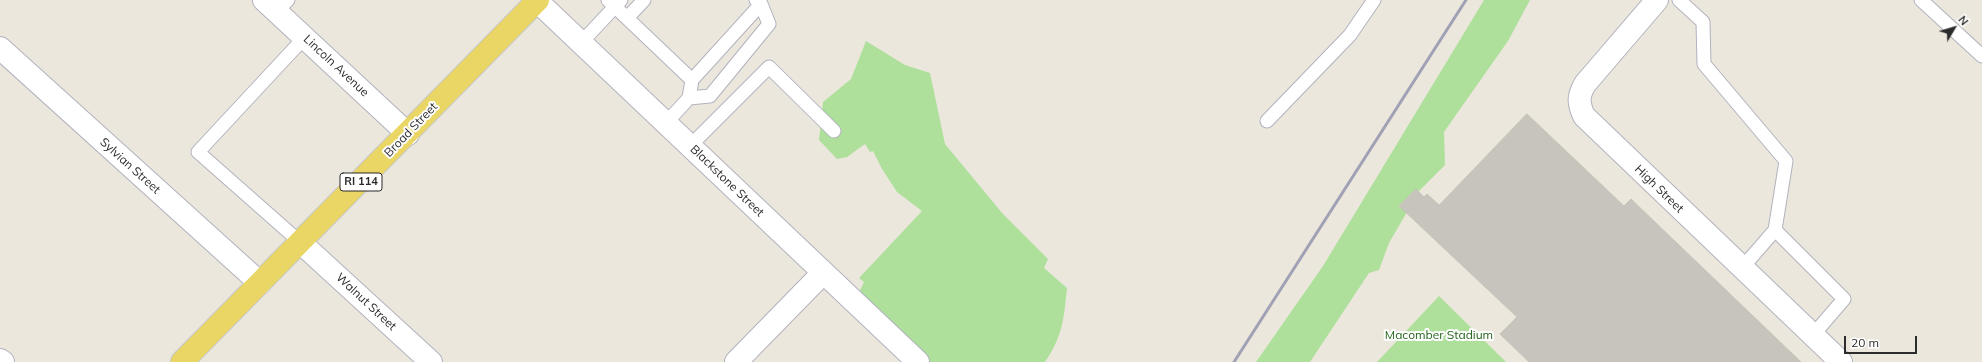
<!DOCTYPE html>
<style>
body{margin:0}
#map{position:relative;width:1982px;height:362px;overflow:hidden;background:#ece7dd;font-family:Mulish,sans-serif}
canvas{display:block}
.north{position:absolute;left:1934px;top:8px;width:40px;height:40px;-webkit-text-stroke:3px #fff;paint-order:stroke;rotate:52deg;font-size:11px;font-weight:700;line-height:16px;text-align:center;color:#2b2b2b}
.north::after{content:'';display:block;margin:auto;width:14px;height:18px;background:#2b2b2b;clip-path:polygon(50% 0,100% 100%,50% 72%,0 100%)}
.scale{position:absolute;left:1844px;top:336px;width:73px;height:18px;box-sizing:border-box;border:2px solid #2b2b2b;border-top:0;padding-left:5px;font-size:12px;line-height:14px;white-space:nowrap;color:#2b2b2b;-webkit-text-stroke:3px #fff;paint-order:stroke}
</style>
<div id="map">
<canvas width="1982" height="362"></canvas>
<div class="north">N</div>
<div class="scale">20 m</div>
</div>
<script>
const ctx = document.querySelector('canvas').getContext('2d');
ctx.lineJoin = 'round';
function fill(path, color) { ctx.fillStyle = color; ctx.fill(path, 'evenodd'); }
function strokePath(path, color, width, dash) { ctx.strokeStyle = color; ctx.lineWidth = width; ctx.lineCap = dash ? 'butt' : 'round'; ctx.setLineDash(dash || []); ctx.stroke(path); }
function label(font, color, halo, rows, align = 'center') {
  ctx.font = font + ' Mulish,sans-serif'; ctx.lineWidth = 4; ctx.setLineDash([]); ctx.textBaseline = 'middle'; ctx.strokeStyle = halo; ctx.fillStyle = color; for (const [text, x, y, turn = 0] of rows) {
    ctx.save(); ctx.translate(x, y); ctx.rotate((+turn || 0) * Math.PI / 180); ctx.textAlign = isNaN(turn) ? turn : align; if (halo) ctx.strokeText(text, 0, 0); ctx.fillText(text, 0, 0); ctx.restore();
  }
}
const green = new Path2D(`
 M1484,0H1530L1508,41L1444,132L1445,165L1406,204L1407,212L1389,243L1379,270L1369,273L1310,362H1256L1323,266Z
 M866,41L905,65L930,73L945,144L1003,214L1048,259L1044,268L1067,288C1064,317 1063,336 1045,362H909L851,308L864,282L859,278L922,211L897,192L882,169L873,151L870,152L865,144L847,157L837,159L819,140L823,102L851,79Z
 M1439,296L1506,362H1377Z`);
const building = new Path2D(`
 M1527,114L1624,206L1631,199L1801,362H1529L1500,334L1517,317L1399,206L1416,189L1424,197L1427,194L1439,205Z`);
const lane = new Path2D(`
 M608,0L692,80
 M1679,0L1703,22L1704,64L1786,161L1775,230L1742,268
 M1921,0L1982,56
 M276,12L288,0
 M627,18L644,0
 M581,43L621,0
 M689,98L710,96L769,24L761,4L756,0
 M1267,121L1350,35L1374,0
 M666,123L689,98L692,80L761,4
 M690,146L769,67L834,131
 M1775,230L1844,299L1813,335
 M300,242L198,152L305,37`);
const street = new Path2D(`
 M264,0L408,134
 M0,48L260,283
 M300,242L431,362
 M736,362L823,273`);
const secondary = new Path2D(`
 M1657,0L1585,84C1578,96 1578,103 1584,116L1841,362
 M537,1L918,362
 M0,360L3,362`);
const primary = new Path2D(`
 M182,362L538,0`);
const rail = new Path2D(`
 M1234,362L1466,0`);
const shields = [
 [361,182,42]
];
const shieldNames = [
 ["RI 114",361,182]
];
const streetNames = [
 ["Lincoln Avenue",336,66,43],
 ["Broad Street",411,130,-46],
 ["Sylvian Street",130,166,42],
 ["Blackstone Street",727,181,44],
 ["High Street",1659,189,44],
 ["Walnut Street",366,302,43]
];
const parkNames = [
 ["Macomber Stadium",1439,335]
];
fill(green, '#aee09c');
fill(building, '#c7c4bd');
strokePath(building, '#c7c3b7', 1);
strokePath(lane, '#b1b2be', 15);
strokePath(street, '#b1b2be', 24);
strokePath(secondary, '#b1b2be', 24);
strokePath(primary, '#c8c8c8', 24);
strokePath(lane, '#fff', 13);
strokePath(street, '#fff', 22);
strokePath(secondary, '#fff', 22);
strokePath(primary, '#ead664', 22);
strokePath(rail, '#a0a1b4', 3);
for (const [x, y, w] of shields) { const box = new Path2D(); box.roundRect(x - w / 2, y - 9, w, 18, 3); ctx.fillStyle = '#fff'; ctx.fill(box); strokePath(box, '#2b2b2b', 1); }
label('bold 11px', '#2b2b2b', null, shieldNames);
label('12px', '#2b2b2b', '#fff', streetNames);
label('12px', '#26651d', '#fff', parkNames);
</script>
